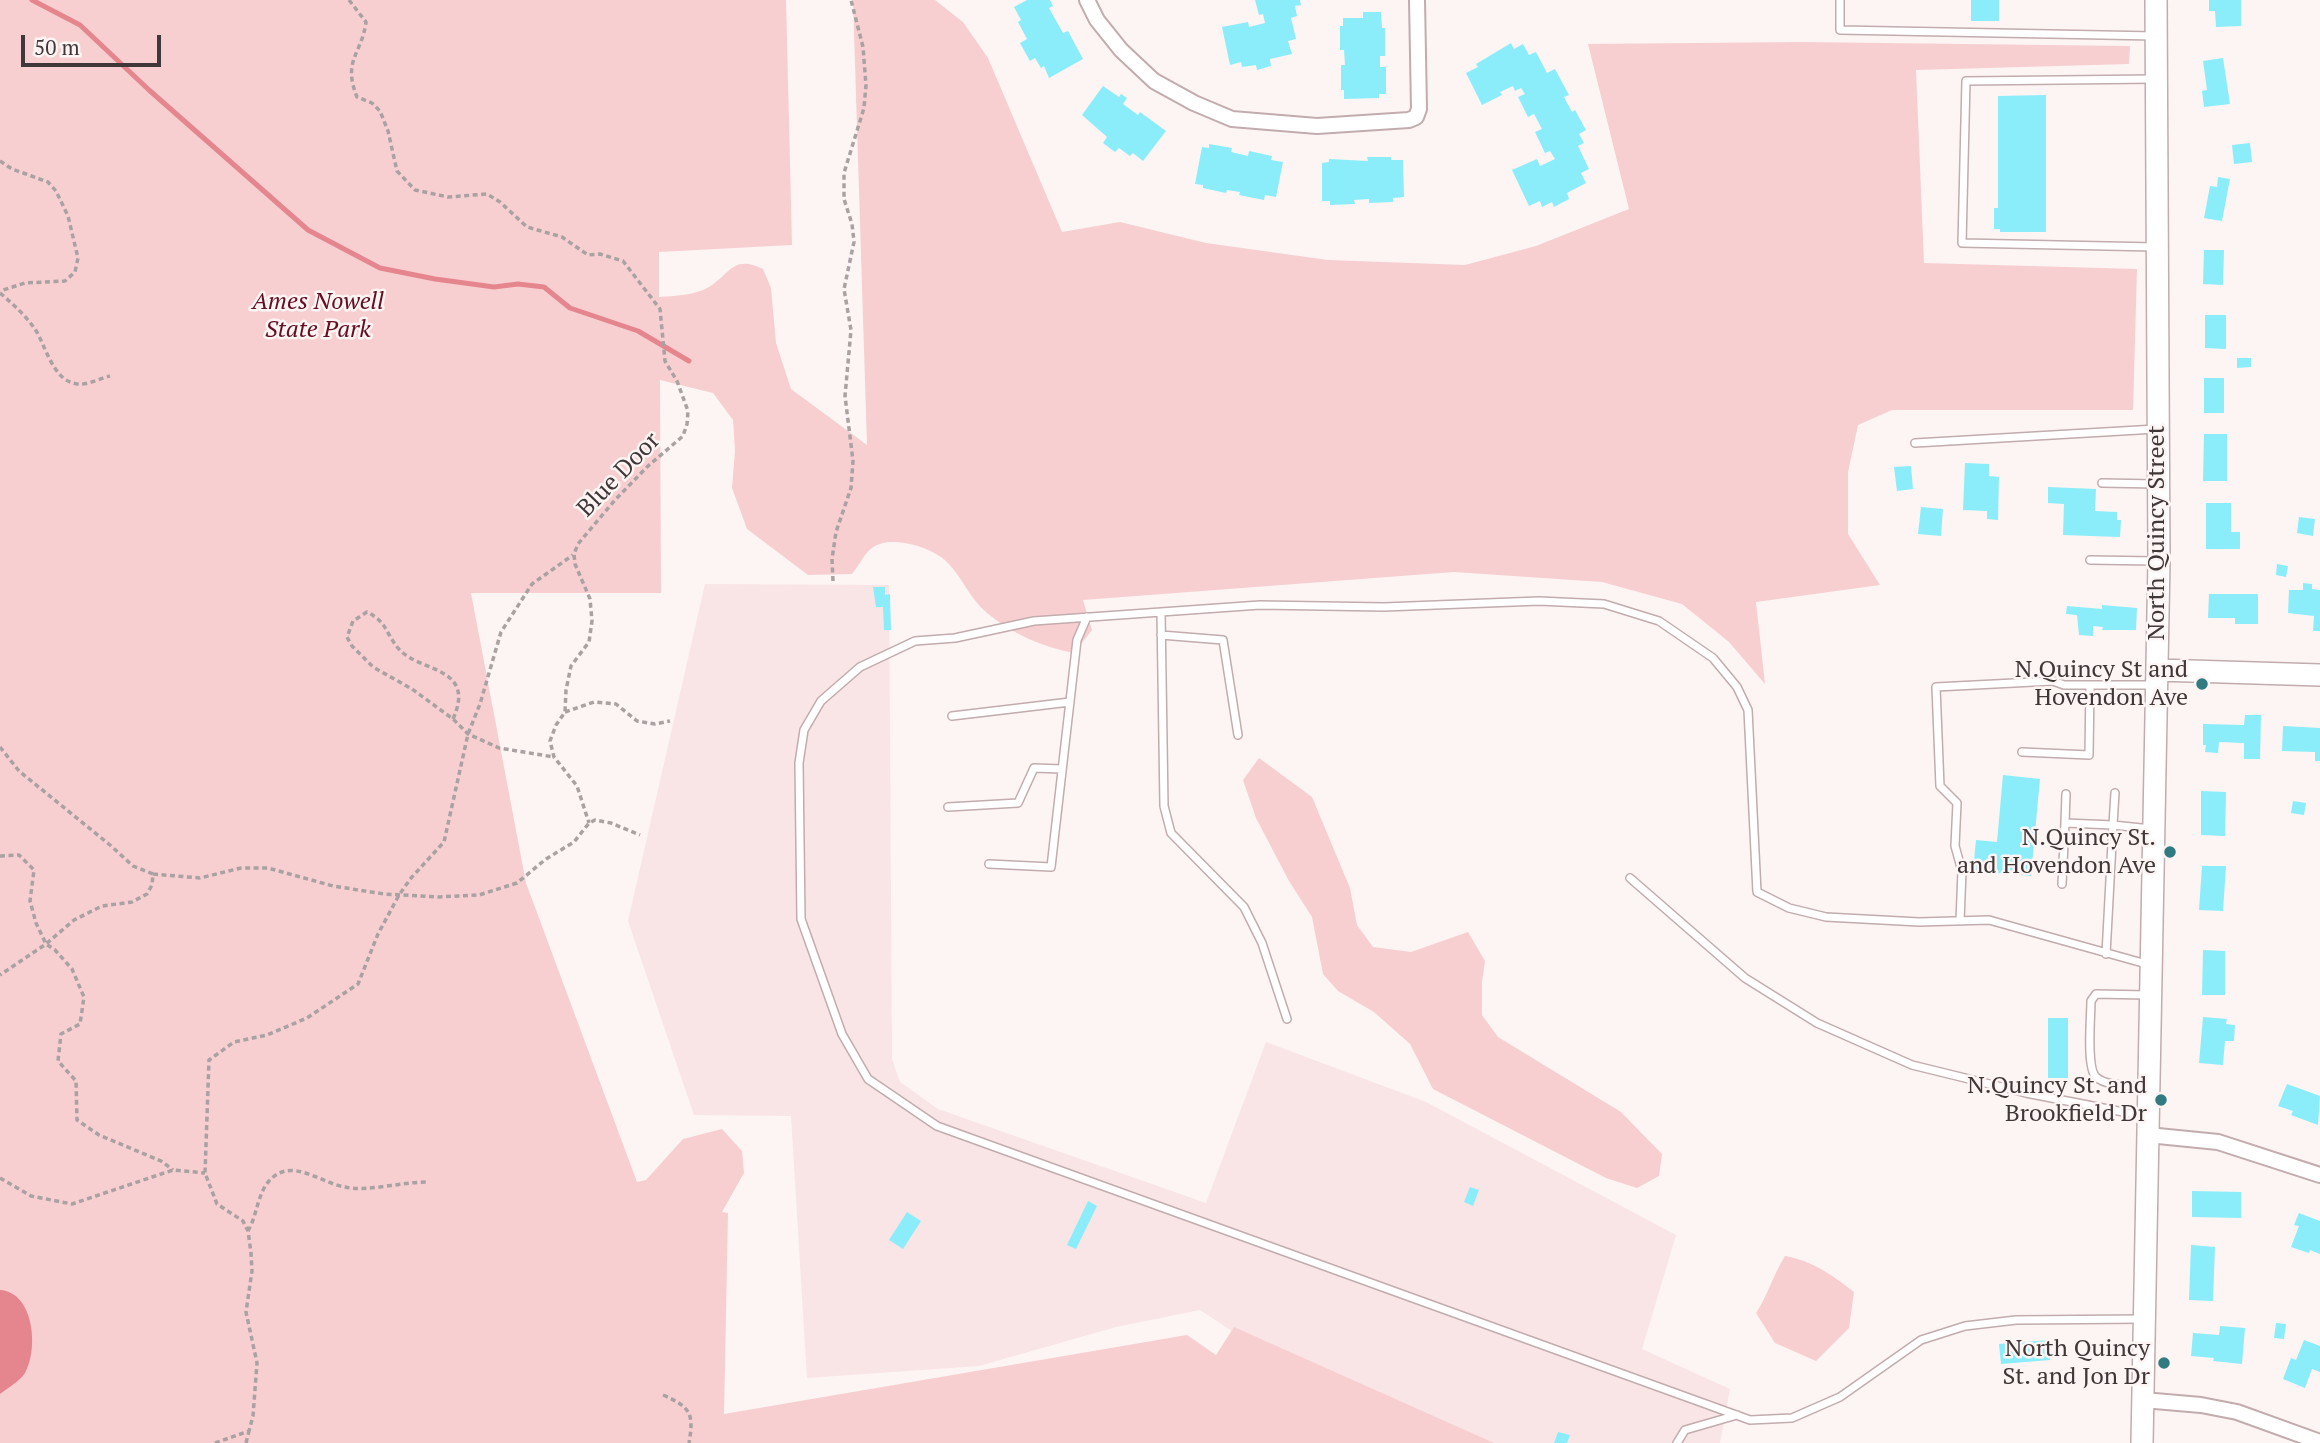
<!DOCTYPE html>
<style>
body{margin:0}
#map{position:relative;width:2320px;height:1443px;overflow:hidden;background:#fdf4f4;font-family:"PT Serif",serif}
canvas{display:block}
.scale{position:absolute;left:21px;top:35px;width:140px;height:32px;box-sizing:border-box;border:4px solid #403738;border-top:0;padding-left:9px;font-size:21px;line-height:24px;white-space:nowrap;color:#403738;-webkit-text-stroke:5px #fdf4f4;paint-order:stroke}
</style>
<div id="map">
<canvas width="2320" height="1443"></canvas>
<div class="scale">50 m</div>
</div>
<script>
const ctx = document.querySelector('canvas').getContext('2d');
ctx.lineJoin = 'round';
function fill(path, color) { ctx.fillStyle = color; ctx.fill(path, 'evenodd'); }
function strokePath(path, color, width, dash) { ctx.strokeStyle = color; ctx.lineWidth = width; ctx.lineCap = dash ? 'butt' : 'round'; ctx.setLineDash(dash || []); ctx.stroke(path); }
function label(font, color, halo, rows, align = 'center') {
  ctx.font = font + ' "PT Serif",serif'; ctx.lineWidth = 5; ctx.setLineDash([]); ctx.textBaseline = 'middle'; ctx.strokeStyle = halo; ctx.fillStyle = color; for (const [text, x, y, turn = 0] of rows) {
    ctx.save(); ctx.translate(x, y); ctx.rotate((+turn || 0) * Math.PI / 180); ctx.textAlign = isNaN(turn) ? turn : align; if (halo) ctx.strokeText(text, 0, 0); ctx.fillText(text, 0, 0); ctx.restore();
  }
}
const built = new Path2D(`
 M705,584L889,585L892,1059L900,1082L938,1109L1206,1203L1266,1042L1426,1102L1676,1235L1642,1349L1730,1389L1720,1443H1402L1200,1310L1116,1327L979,1366L807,1378L791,1116L694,1115L628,921Z`);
const green = new Path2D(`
 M0,0H786L792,245L659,252V297C674,296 696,295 709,287C730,274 733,254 763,269L771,288L776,343L791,389L867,445L853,0H935L963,22L988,58L1062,232L1120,222L1206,243L1328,260L1465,265L1536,246L1629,209L1588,44L1800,42L2130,46L2129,64L1916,70L1924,263L2137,269L2133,410H1892L1858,425L1848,472V534L1880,585L1756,602L1765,684L1729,642L1682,604L1602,582L1454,572L1083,600L1092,630L1074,653C1043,647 1012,634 987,613C970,599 962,577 947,562C932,547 890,534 872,548C864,554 858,567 852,574L808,575L747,529L732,488L735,451L733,420L713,393L660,380L661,593H471L526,883L637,1182L646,1180L683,1139L722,1129L742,1151L744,1173L722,1212L728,1213L724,1414L1187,1335L1216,1355L1234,1327L1494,1443H0Z
 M1259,758L1312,797L1350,888L1357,925L1373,947L1411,952L1468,932L1485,961L1482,982V1015L1498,1037L1621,1112L1662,1154L1659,1176L1637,1188L1606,1178L1433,1089L1410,1044L1374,1012L1338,991L1323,974L1312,917L1289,881L1256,818L1243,780Z
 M1785,1256C1813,1261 1832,1275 1854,1292L1849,1328L1816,1361L1775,1343L1756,1313C1768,1295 1773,1275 1785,1256Z`);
const water = new Path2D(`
 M0,1290C34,1292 39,1349 25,1373C20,1381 8,1388 0,1394Z`);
const stream = new Path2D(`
 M32,0L80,25L149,90L308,230L380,268L435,279L494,287L518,284L544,287L570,308L638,331L689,361`);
const building = new Path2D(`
 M1027,0H1050L1053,6L1049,8L1063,33L1068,31L1083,59L1049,78L1044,66L1041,68L1035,58L1030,61L1020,43L1027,39L1018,22L1021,20L1014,7Z
 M1255,0H1300L1301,5L1295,6L1297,16L1291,18L1296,39L1288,41L1292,54L1270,59L1271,66L1257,70L1256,65L1242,67L1241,62L1230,65L1222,27L1248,22L1249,27L1265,23L1263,14L1259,15Z
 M1971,0H1999V21H1971Z
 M2209,0H2241V26L2216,27L2215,11H2209Z
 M1363,12H1381L1382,28H1385V56H1380V67H1386V94H1379V98L1344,99V90H1341V65H1345L1344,50H1340V26H1343V18H1363Z
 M1511,43L1514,49L1523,44L1529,55L1536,52L1547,73L1555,69L1569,95L1564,97L1572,112L1575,110L1586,130L1579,134L1584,143L1578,146L1589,169L1581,173L1586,183L1567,193L1569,199L1554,207L1552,202L1542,207L1540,201L1529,206L1512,170L1537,159L1540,166L1555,159L1550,151L1545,153L1535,132L1542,129L1534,114L1528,117L1518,97L1525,94L1521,88L1515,91L1513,86L1500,92L1502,95L1482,105L1466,73L1478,67L1476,64Z
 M2223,58L2230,104L2204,107L2202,91L2207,90L2203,61Z
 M1103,86L1119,97L1121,94L1127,98L1123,104L1138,115L1140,112L1166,131L1143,161L1133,153L1130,156L1119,148L1115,152L1103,143L1107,137L1082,115Z
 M2046,95V232H2000V229H1994V208H1998V96Z
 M2250,143L2252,162L2234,164L2232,145Z
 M1209,144L1232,148L1231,152L1248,156L1249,151L1272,156L1271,160L1283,162L1276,197L1265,195L1264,200L1239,195L1240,192L1227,190L1226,193L1203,188V185L1195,184L1202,147L1209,148Z
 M1367,157H1391V160H1403L1404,197L1393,198V202L1369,203V199L1354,200L1355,204L1330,205V201H1322V163L1329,162V159L1368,161Z
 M2218,177L2230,179L2222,221L2204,218L2210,186L2217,187Z
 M2204,250H2224L2223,285L2203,284Z
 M2205,315H2226V349L2205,348Z
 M2237,358H2251V367L2237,368Z
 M2204,378H2224V413H2204Z
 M2204,434H2227V481H2203Z
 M1965,463L1989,464V476L1999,477L1998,520L1987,519V511L1963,510Z
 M1911,466L1913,489L1897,491L1894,467Z
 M2048,487L2096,489L2095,511L2117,512V520H2121L2120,537L2063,535L2064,504L2048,503Z
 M2206,503H2231V532H2240V549H2206Z
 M1921,507L1943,509L1941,536L1918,534Z
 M2299,517L2315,519L2313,536L2297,533Z
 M2277,564L2288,566L2286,577L2276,575Z
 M2303,583L2312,584V589L2320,590V631H2313L2314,616L2288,613L2289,590H2303Z
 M873,587H885V595L890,594L891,630H884L883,607H876Z
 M2209,594H2258V624H2235V618H2208Z
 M2102,605L2137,608L2136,630H2102L2103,627L2093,626V636L2079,635L2077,615L2066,614L2067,606L2102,609Z
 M2245,715H2261L2260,759H2244V743L2219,742L2218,753L2205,752L2206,745H2203V724L2244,725Z
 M2283,726L2320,728V761H2315V752L2282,751Z
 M2003,775L2040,779L2031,876L1973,871L1976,840L1997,842Z
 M2201,791L2226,792L2225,836L2201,835Z
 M2293,801L2306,803L2304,815L2291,813Z
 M2202,866H2226L2223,911L2199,910Z
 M2203,950L2225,951V995H2202Z
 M2203,1017L2227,1019L2226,1024L2235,1025L2234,1041H2225L2223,1065L2199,1063Z
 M2048,1018H2068V1078H2048Z
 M2287,1084L2320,1096L2318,1125L2291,1115L2293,1111L2278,1106Z
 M1470,1187L1479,1190L1473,1206L1464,1202Z
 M2192,1191L2241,1192V1218L2192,1217Z
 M1088,1201L1097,1206L1076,1249L1067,1245Z
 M907,1212L921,1221L903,1249L889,1240Z
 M2299,1213L2320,1221V1254L2310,1250L2309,1253L2291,1247L2299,1226L2294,1225Z
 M2191,1245L2215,1247L2213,1301L2189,1300Z
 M2276,1323L2286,1324L2284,1339L2274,1338Z
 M2220,1326L2245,1328L2242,1364L2213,1361L2214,1358L2191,1356L2193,1333L2219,1335Z
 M2049,1340L2050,1360L2001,1364L1999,1344Z
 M2304,1340L2320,1346V1372L2312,1369L2305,1388L2283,1379L2291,1358L2296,1360Z
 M1558,1432L1570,1435L1567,1443H1554Z`);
const path = new Path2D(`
 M349,0L366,22C362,54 342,60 357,97L372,103L380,111L388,131L397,171L415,190L448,197L487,194L500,202L527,227L562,237L588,255L600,254L623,261L660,309L665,361L677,381L688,411L687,424L683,436L648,466L615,500L578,544L574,554L575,564L590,599L592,621L589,642L571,666L566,690L565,712L556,725L550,741L554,757L577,786L589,823
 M0,161L12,169L48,182L56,191L68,216L78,258L75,272L65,281L25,283L0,291
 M0,293C13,304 25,315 35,329C46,346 53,382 78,384C88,385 101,378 110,376
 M833,581L832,559L836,532L851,488L853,461L845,396L851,330L844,289L854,242L852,224L844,199V173L864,108L866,85L863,47L851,0
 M565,712L594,702L616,704L637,721L655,724L670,721
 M453,719C477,665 418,673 398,648C385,632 387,622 367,612L353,621L347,637L352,646L373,667L412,689L453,719L468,734L499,748L554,757
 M0,747L19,771L110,845L133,866L153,874L152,885L147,894L132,902L102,906L74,920L46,944L0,975
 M0,856L19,855L34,870L30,901L36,923L46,944L55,950L72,969L84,997L80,1024L61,1034L58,1061L76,1081L77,1120L99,1135L161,1161L173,1170
 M153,874L200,878L241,868H268L333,886L384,894L438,897L479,895L517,883L546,859L574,842L589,823L595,820L611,823L640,835
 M0,1178L31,1196L72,1204L173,1170L205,1173
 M248,1231C257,1216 257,1195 269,1181C291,1156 320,1183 345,1187C367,1192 402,1182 427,1182
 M663,1395C691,1407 694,1414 689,1443
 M215,1443L249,1431L253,1416L257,1363L246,1312L252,1271L251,1253L248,1231L243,1221L217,1204L205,1173L209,1060L234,1042L267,1035L307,1018L358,984L378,934L399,895L411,878L444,842L468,734L480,704L501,632L532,584L573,555
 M246,1443L249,1431`);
const lane = new Path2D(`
 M1840,0V30L2155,36
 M2155,247L1962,243L1966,81L2155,79
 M1915,443L2156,429
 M2102,483L2157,484
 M2090,560L2155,561
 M1161,612L1164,806L1171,833L1244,907L1262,943L1287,1019
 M1161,635L1223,640L1238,735
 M952,716L1070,702
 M2022,752L2089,755L2090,685
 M948,807L1018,803L1034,768L1062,769
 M2065,823L2066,794
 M989,864L1051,867L1077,640L1087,617
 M1630,878L1745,978L1817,1023L1912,1065L2026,1093L2144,1116
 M2062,884L2065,823L2113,825L2115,793
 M1960,921L1962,871L1955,846L1957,803L1940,786L1936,687L2053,681L2064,685H2153
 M2106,954L2113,825L2151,829
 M2145,1087C2132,1085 2107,1087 2096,1077C2086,1068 2091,1016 2091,1001L2096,994L2147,995
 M2144,1319L2016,1320L1965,1326L1921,1340L1840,1397L1792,1418L1750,1420L937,1126L868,1079L842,1034L801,919L799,763L804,730L821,701L860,667L915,641L955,638L1034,621L1260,605L1384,607L1539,601L1604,604L1659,621L1713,658L1737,687L1748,710L1757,892L1789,908L1826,917L1919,922L1989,920L2150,965
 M1677,1443L1685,1430L1737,1415`);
const street = new Path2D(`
 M1087,0L1097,20L1121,50L1154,81L1194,103L1232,119L1317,126L1409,120L1416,117L1419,109L1417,0
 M2148,1135L2218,1142L2320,1175
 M2143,1400L2201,1405L2237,1412L2320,1442`);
const secondary = new Path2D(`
 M2158,670L2320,675
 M2142,1443L2159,561L2156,0`);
const markers = [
 [2202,684,7,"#327a82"],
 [2170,852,7,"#327a82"],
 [2161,1100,7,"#327a82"],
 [2164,1363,7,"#327a82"]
];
const parkNames = [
 ["Ames Nowell",318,302],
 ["State Park",318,330]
];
const streetNames = [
 ["Blue Door",619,475,-46],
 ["North Quincy Street",2157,533,-90]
];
const poiNames = [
 ["N.Quincy St and",2188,670],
 ["Hovendon Ave",2188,698],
 ["N.Quincy St.",2156,838],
 ["and Hovendon Ave",2156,866],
 ["N.Quincy St. and",2147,1086],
 ["Brookfield Dr",2147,1114],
 ["North Quincy",2150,1349],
 ["St. and Jon Dr",2150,1377]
];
fill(built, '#f9e5e6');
fill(green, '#f7cfd1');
fill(water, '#e5868f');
strokePath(stream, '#e5868f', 5);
fill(building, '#8bedf9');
strokePath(lane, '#c2acad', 10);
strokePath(street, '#c2acad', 18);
strokePath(secondary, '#c2acad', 24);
strokePath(path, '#aaa1a2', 3.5, [5, 3.5]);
strokePath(lane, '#fff', 7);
strokePath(street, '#fff', 14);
strokePath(secondary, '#fff', 21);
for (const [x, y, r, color] of markers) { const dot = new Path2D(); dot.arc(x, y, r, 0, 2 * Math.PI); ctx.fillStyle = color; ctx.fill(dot); strokePath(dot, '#fdf4f4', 2.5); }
label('italic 24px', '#640f22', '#fdf4f4', parkNames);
label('24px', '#403738', '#fdf4f4', streetNames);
label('24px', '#403738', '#fdf4f4', poiNames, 'right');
</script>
